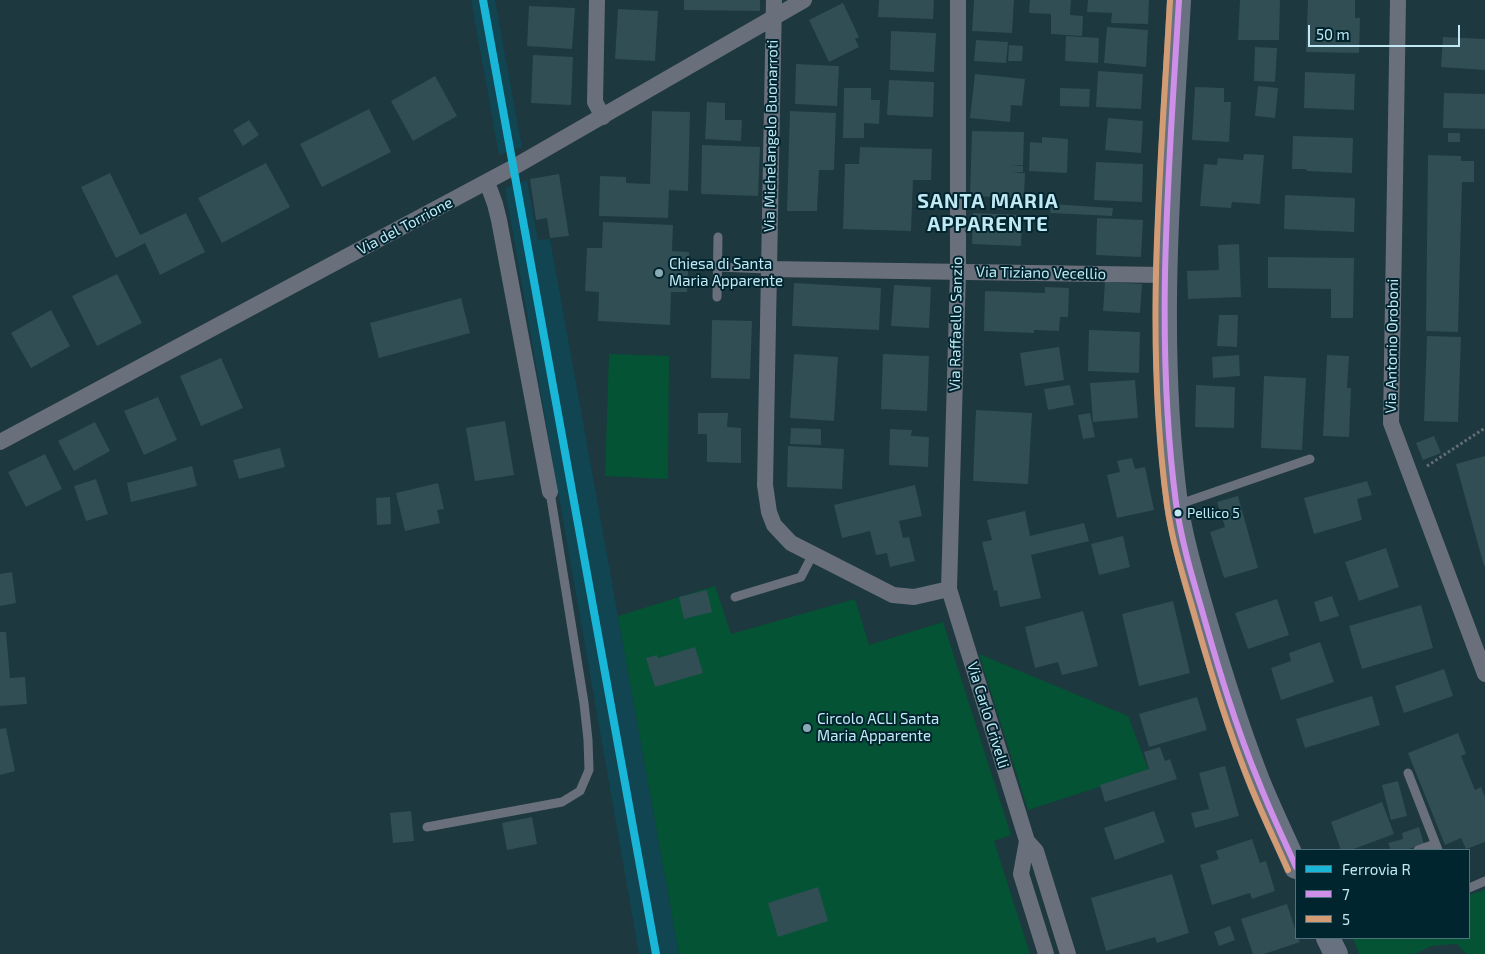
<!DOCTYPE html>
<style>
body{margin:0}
#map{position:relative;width:1485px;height:954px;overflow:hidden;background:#1d383e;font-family:"Exo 2",sans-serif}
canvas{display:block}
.legend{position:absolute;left:1295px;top:849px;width:175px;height:90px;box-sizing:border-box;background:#00252e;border:1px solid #4d737e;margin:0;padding:6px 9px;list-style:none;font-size:15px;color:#c1e9f5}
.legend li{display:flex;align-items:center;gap:10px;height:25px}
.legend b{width:25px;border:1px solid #4d737e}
.scale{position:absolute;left:1308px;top:25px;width:152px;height:22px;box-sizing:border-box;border:2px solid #c1e9f5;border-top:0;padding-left:6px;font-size:15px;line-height:18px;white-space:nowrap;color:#c1e9f5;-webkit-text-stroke:4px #00252e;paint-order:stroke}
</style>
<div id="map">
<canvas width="1485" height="954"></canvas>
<ul class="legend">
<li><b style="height:6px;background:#1ab6d8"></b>Ferrovia R</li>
<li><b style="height:6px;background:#ce8fe9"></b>7</li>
<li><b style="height:6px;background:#d39c74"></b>5</li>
</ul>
<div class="scale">50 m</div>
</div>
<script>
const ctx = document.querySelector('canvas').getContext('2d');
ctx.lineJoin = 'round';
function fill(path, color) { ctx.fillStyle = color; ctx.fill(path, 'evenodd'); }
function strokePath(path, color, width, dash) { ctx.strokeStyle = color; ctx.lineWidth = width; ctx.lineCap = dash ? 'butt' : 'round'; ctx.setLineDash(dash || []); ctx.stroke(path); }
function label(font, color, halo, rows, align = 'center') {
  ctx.font = font + ' "Exo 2",sans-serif'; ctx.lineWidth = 4; ctx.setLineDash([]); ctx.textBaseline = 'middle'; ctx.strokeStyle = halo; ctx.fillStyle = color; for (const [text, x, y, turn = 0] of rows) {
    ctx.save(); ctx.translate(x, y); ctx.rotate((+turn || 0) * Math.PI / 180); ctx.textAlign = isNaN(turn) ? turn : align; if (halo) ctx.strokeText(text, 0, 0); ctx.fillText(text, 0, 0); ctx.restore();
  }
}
const built = new Path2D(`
 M471,0H495L518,126L522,147L499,155Z
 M527,180L538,240L550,239L679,954H639L505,188Z`);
const green = new Path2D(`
 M609,354L669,356L668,479L605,476Z
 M715,586L731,634L855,599L869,645L943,622L1011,835L994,841L1030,954H679L618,616Z
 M979,654L1128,716L1149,771L1028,810Z
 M1485,890V954H1466L1457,944L1431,946L1415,954H1359L1353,938H1469V895Z`);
const building = new Path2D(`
 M684,0H760V11L684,10Z
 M879,0H934L933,19L878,17Z
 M974,0H1014L1012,33L972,31Z
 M1030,0H1071L1070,15L1083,16L1082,36L1051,34V14L1029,13Z
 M1088,0H1149L1148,24L1111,23L1112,13L1087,12Z
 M1240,0H1280L1279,40H1238Z
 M1308,0H1355V18H1360L1359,53L1306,52Z
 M843,3L859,37L855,39L859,47L829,62L809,20Z
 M529,6L575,8L572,49L527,46Z
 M618,9L658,11L655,61L615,59Z
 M1107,27L1148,30L1146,67L1104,63Z
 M891,31L936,33L934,72L890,70Z
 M1066,36L1099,38L1098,63L1065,61Z
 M1443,37L1485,39V70L1441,67Z
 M976,40L1008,42L1006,63L974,61Z
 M1009,45L1023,46L1022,61H1008Z
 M1255,47L1277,48L1275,82L1254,81Z
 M533,55L573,57L571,105L531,103Z
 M796,64L839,66L837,106L795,104Z
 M1098,71L1143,74L1141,109L1096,107Z
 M1305,72L1355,74L1354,110L1304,108Z
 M975,74L1025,79L1022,106L1011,105L1010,122L970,118Z
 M435,76L457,116L413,141L391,101Z
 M889,80L934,82L933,117L887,115Z
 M1258,86L1278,88L1275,118L1255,116Z
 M1195,87L1224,88V102H1231L1229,142L1192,140Z
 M844,88H871V100H880L879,124L864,123V138H843Z
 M1060,88L1090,89L1089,107L1060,106Z
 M1444,93L1485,94V129L1443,128Z
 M707,102L725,103V120H742L741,141L705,139Z
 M369,109L391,152L322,187L300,144Z
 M652,111L690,112L688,191L669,190L668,218L599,216L600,176L626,177V183L650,184Z
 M790,111L836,113L834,170H819L817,211H787Z
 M1108,118L1143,121L1141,153L1105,150Z
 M249,120L259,135L243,146L233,130Z
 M972,131L1024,132L1023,165L1011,166H1023V172L1011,173H1025L1024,198L970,196Z
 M1448,133H1460V142H1448Z
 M1293,136L1353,138L1352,173L1307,171L1306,169H1292Z
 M1042,137L1068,139L1067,173L1029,171L1030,142L1042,143Z
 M702,145L760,147L758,196L701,194Z
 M860,147L932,149L931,180H913L911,231L843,229L845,164H859Z
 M1244,154L1264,155L1260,204L1232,202L1231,208L1200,206L1204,164L1217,165L1218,158L1243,160Z
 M1428,155L1461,156V161H1474V182H1462L1458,332L1426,331Z
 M1096,162L1143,164L1142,202L1094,200Z
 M266,163L290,207L222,243L198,198Z
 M110,173L140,235L186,213L205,252L160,275L145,243L116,258L81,187Z
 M559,174L569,236L550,238L547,218L536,220L530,179Z
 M1285,195L1355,198L1354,232L1284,229Z
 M1051,204L1113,208L1112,216L1050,213Z
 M973,213L1022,215L1021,246L972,244Z
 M1097,218L1143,220L1141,257L1096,255Z
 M603,222L673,225L672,251L689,252L687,292H671L670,325L598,321L599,292L585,291L587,248H602Z
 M1239,244L1241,297L1188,299L1187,271L1219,270L1218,245Z
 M1268,257L1354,258L1353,318H1331V289L1268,288Z
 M117,274L142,323L97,346L72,296Z
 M1105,282L1142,284L1140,313L1103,311Z
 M794,283L881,288L879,330L792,326Z
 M894,285L931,287L929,328L891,326Z
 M1045,287L1069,288L1068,317H1060L1059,331L1034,330V333L984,331L985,291L1045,293Z
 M461,298L470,333L379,358L370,323Z
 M51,310L70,346L31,368L11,333Z
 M1219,315H1238L1237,347L1217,346Z
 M712,320L752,321L750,379L711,378Z
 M1089,330L1140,332L1139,373L1088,371Z
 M1427,336L1461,337L1458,422L1424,421Z
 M1059,347L1064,380L1025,386L1020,353Z
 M794,354L838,357L834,421L790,418Z
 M883,354L929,356L927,411L881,409Z
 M1239,355L1240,376L1213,378L1212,357Z
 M1327,355L1349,356L1347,388H1351L1349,437L1323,436Z
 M221,358L243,408L201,426L180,376Z
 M1264,376L1306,378L1302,450L1261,448Z
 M1135,380L1138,418L1093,422L1090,383Z
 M1070,385L1074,405L1048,410L1044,389Z
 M1196,385L1235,387L1234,428L1195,427Z
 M158,397L177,440L144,455L124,411Z
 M976,410L1032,413L1028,484L973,481Z
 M698,413H728L727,427L741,428V463L707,462V434H698Z
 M1090,413L1095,437L1083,439L1078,415Z
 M505,421L514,475L475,481L466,428Z
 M95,422L110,451L74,471L58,441Z
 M791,428L821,429V445L790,444Z
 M890,429L912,430L911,436L929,437L928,467L889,465Z
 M1434,436L1441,453L1423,460L1416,443Z
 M788,446L844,449L842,489L787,487Z
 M280,448L285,467L239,479L233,460Z
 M45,454L62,489L26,507L8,472Z
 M1485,456V565L1484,566L1456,464Z
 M1132,458L1135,469L1145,467L1154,510L1117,518L1107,475L1120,472L1117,461Z
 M192,466L197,486L131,502L127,483Z
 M96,479L108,514L86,521L74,486Z
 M1367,481L1372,495L1357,499L1362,520L1314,534L1304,498Z
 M438,483L444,509L437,510L440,523L405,531L396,493Z
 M915,485L922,516L899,521L903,538L909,537L915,561L890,567L887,553L876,555L870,531L842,538L834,505Z
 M1238,496L1258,568L1224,578L1210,532L1225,527L1217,502Z
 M390,497L391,524L377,525L376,498Z
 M1025,511L1030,536L1084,523L1089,541L1031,555L1041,598L1000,607L997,590L994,591L982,542L992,540L987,520Z
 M1123,536L1130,567L1099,575L1091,544Z
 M1386,548L1399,587L1359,601L1345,562Z
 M12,572L16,603L0,606V574Z
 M707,590L712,612L684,619L679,597Z
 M1332,596L1339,616L1320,622L1314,602Z
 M1277,599L1289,635L1248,649L1235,613Z
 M1173,601L1190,673L1139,686L1122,614Z
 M1421,605L1433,648L1362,669L1349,626Z
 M1083,611L1098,666L1062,675L1058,662L1035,668L1025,627Z
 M0,632H6L10,678L25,677L27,704L0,706Z
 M1320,642L1334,682L1281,700L1271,668L1291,661L1289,653Z
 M695,647L703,673L655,687L646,658L657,655L658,658Z
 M1444,669L1453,696L1404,713L1395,686Z
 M1372,696L1380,725L1305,748L1296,719Z
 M1197,697L1207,730L1149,747L1139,714Z
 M6,728L15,771L0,775V729Z
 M1458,733L1466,754L1461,756L1475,790L1481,787L1485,797V842L1466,849L1461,838L1445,845L1408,753Z
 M1160,747L1165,761L1170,759L1177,779L1105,802L1100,785L1149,769L1144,752Z
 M1225,766L1239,816L1195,828L1191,813L1209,809L1199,773Z
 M1398,781L1407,816L1391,820L1382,785Z
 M1382,802L1394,834L1351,850H1341L1331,822Z
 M411,811L414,841L393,843L390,813Z
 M1154,811L1165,842L1115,860L1104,828Z
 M532,817L537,844L507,850L502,823Z
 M1419,827L1424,844L1406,850H1391L1388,843L1403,839L1402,833Z
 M1252,839L1260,863L1266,861L1275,891L1252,899L1250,893L1212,905L1200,865L1219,859L1216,851Z
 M1172,874L1189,933L1157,943L1155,937L1106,951L1091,898Z
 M818,887L828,921L778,937L768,903Z
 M1287,904L1296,932V938H1298L1300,942L1264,954H1253L1241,919Z
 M1230,926L1235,940L1219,946L1214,932Z`);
const path = new Path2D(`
 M1427,466L1485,428`);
const service = new Path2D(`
 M717,267L769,269
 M717,297L718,237
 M1177,505L1310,459
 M735,597L801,577L813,554
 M1408,773L1438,850
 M427,827L562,802L580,791L589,770L588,740L584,703L550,492
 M1418,850L1435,844
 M1469,888L1485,881`);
const minor = new Path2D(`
 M597,0L595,102L603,117
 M774,0L765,485L769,512L774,525L791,543L893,595L914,597L949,589
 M958,0V272L949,589L1027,841L1036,851L1068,954
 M1398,0L1391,423L1485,674
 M487,182L495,204L499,220L550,492
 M769,269L1164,275
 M0,442L514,167L804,0
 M1027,841L1021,874L1046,954`);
const secondary = new Path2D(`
 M1179,0C1170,169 1154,335 1176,504C1182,543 1194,582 1205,621C1220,672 1236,723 1255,773C1267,805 1283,836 1296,867
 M1328,938L1336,954`);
const bus1 = new Path2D(`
 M1179,0C1169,167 1154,337 1176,503C1181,539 1191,573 1201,607C1218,667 1236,728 1260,785C1271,813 1284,840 1296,867`);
const bus2 = new Path2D(`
 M1170,0C1161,167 1144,338 1167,505C1172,541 1183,576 1193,610C1210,670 1228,731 1252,789C1263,816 1276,843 1288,870`);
const rail1 = new Path2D(`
 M483,0L656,954`);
const markers = [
 [659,273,5,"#88abb5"],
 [1178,513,4.5,"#c1e9f5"],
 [807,728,5,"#88abb5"]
];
const busNames = [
 ["Pellico 5",1187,513]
];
const streetNames = [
 ["Via Michelangelo Buonarroti",771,136,-89],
 ["Via del Torrione",405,226,-28],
 ["Via Tiziano Vecellio",1041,273,1],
 ["Via Raffaello Sanzio",956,324,-89],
 ["Via Antonio Oroboni",1392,346,-89],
 ["Via Carlo Crivelli",988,715,73]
];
const poiNames = [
 ["Chiesa di Santa",669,264],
 ["Maria Apparente",669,281],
 ["Circolo ACLI Santa",817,719],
 ["Maria Apparente",817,736]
];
const districtNames = [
 ["SANTA MARIA",988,201],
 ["APPARENTE",988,224]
];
fill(built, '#104551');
fill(green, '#045334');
fill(building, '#304e54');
strokePath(path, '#646e78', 3, [2.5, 2.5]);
strokePath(service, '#6a6f7c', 9);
strokePath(minor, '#6a6f7c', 16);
strokePath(secondary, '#68717f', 24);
strokePath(bus1, '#ce8fe9', 6);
strokePath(bus2, '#d39c74', 6);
strokePath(rail1, '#1ab6d8', 8);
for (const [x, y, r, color] of markers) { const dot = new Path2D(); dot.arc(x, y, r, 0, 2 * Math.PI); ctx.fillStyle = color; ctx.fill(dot); strokePath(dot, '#00252e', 2); }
label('14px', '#c1e9f5', '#00252e', busNames, 'left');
label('15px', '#c1e9f5', '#00252e', streetNames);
label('15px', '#c1e9f5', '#00252e', poiNames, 'left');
ctx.letterSpacing = '1px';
label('bold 20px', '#c1e9f5', '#00252e', districtNames);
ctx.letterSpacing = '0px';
</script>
